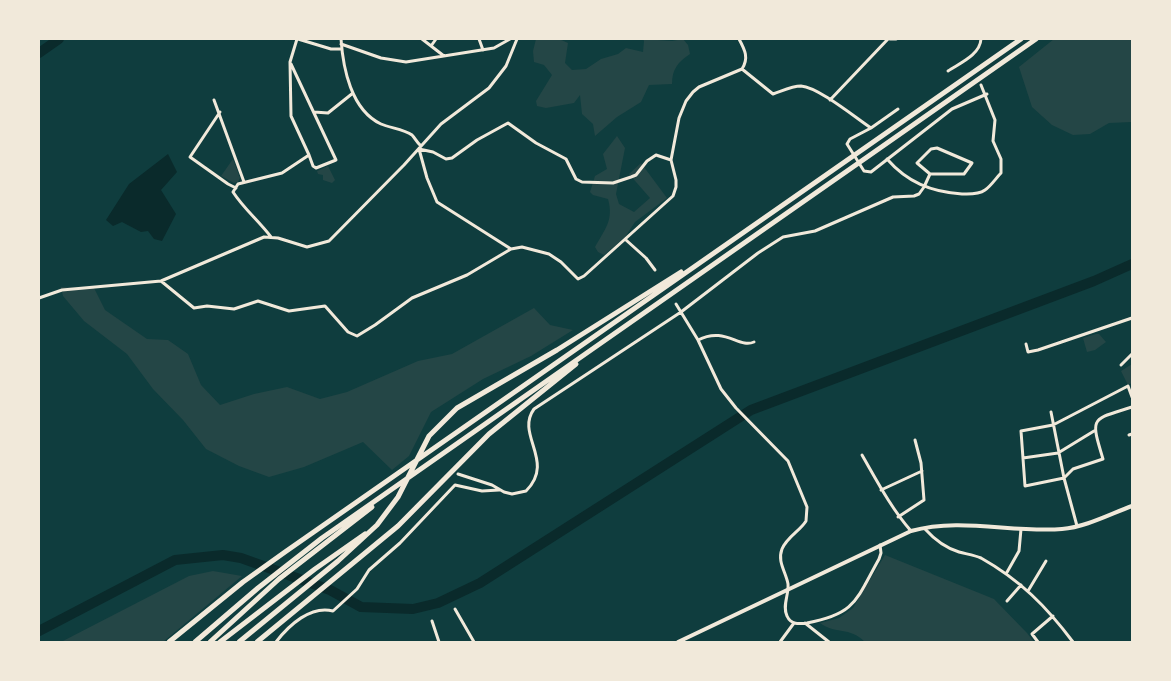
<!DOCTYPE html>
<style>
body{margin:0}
#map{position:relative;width:1171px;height:681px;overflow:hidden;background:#0f3d3e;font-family:Karla,sans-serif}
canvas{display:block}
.frame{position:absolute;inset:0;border:40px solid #f1e9da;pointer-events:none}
</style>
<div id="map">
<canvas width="1171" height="681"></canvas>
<div class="frame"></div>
</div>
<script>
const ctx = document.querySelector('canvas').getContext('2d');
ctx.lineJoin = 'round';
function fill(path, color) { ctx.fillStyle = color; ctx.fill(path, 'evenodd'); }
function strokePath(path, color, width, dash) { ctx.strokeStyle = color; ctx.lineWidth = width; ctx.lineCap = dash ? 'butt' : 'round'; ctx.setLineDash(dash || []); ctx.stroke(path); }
const green = new Path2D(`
 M536,39H559L568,43L565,63L572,70L586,69L601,59L618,54L626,48L643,52L644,41L643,39L672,41L683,39L688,45L690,54C678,62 672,69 672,84L649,85L641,102L617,117L595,136L593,124L582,114L580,95L574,103L546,108L537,106L536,101L552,75L544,65L534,62L533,51Z
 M1054,39H1132V122L1109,123L1090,134L1073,135L1052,125L1032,107L1019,67Z
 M617,136L625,148L616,194L619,204L634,212L650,198L629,174L641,163L667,198L635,222L625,237L604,255L598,252L595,247C605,229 614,220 608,199L593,195L590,192L595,176L607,169L603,154Z
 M233,159L240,178L238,182L234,183L221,176Z
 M328,166L335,180L332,183L323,180V175L318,174L317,171Z
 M61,287L94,288L105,310L147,339L168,340L188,354L201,385L220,405L254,394L287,387L320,399L347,392L418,361L452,354L534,308L550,325L573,330L531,356L483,379L431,412L409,456L392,470L363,442L304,467L269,477L239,466L206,449L183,420L153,389L127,354L84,321L63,296Z
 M1096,334H1099L1106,342L1095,350L1087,352L1083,338Z
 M1132,364V383L1128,385L1121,371Z
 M885,555L994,599L1027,633L1034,642H865C849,626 836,635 820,623L839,618L853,608Z
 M213,571L242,576L163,642H61L189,576Z`);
const water = new Path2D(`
 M168,154L177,172L161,190L176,214L162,241L154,239L148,231L141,232L122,222L113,226L106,220L129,184Z`);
const river = new Path2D(`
 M39,53L59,39
 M39,631L175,560L223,555L241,558L330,590L361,607L413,609L438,603L480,583L751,410L1094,281L1132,264`);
const minor = new Path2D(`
 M298,39L331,49H340
 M341,39C343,68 351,110 381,124C390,128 404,129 412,135C415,138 417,143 421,146
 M422,39L444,56
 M479,39L483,50
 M890,39H896
 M341,44L381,58L406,62L494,48L510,39
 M431,46L436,39
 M291,64L336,160L316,168L313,166L309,155
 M742,69L773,94C782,91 792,86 801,86C818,87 856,118 871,128L850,139L847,144L864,171L871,172L952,109L987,94
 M948,71C960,63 980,55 981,39
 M214,100L244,182
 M830,100L888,39
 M220,112L190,157L228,184L236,188
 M314,112L328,113L353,93
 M871,128L898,109
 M937,148L972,163L964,174H930L917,163L931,149Z
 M887,159C907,182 931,192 962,194C969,194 978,195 985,190C991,186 996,178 1001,173V159L993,141L995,120L981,85
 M271,237C259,221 244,209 233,192L238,184L282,173L309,155L291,116L290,62L297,39
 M626,240L646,258L655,270
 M511,249L437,202L427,178L419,149L433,152L446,159L452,158L477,140L508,123L536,143L566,159L576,179L582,182L613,183L631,177L636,175L647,161L656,155L671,160
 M161,281L194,308L207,306L234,309L258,301L289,311L325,306L348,332L357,336L375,325L412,298L467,275L511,249L522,247L549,254L561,262L578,279L584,276L673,196L676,187V180L671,160L679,118L686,101L693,92L699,87L742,69C749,58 745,50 739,39
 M39,298L62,290L161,281L264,237L278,238L307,247L329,241L404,165L441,124L489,88L506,66L517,39
 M676,304L698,340L721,389L736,408L788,461L807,507L806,521C800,531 787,537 782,549C777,562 786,572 788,584C789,595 782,606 787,616C791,625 799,624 807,623C856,614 856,600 879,559L881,553L880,545
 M698,340C725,326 739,349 754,342
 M1026,344L1028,352L1038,350L1132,318
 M1121,365L1132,354
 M1132,397L1128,386L1053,425L1021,431L1025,486L1064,478L1073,469L1103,459C1090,416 1091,420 1132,407
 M1051,412L1064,478L1077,526
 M1129,435L1132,434
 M862,455C877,481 891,508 911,531
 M1023,458L1058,453L1094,431
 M458,474L492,485L504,492L512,494L526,491C556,461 515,435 534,409L681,312L758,253L783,237L815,231L893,197L914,196L919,194L924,187L930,174
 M881,490L922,471
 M898,517L924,500L921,463L915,440
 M925,529C934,539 946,548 959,552C966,554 974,555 981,558C1020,580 1046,606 1073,642
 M1006,574L1019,551L1021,529
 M1028,591L1046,561
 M1007,601L1021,585
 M455,609L474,642
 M432,621L439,642
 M805,623L829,642
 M276,642C289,625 311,605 333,611L357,589L369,570L400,543L455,485L482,491L499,490
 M780,642L794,623
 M1038,642L1032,634L1053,616`);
const tertiary = new Path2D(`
 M678,642L911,531C961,517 1011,533 1062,529C1086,527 1110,514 1132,506`);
const motorway = new Path2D(`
 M169,642L243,582L285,552L1021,39
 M195,642L258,588L322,538L1036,39
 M210,642L279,579L372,507
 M220,642L315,569L365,534
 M239,642L338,561L377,525L398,497L429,436L457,408L557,350L681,272
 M257,642L398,526L489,434L576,364`);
fill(green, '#244646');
fill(water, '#0a2a2b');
strokePath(river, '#0a2a2b', 10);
strokePath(minor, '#f1e9da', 3);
strokePath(tertiary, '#f1e9da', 4);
strokePath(motorway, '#f1e9da', 5);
</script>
